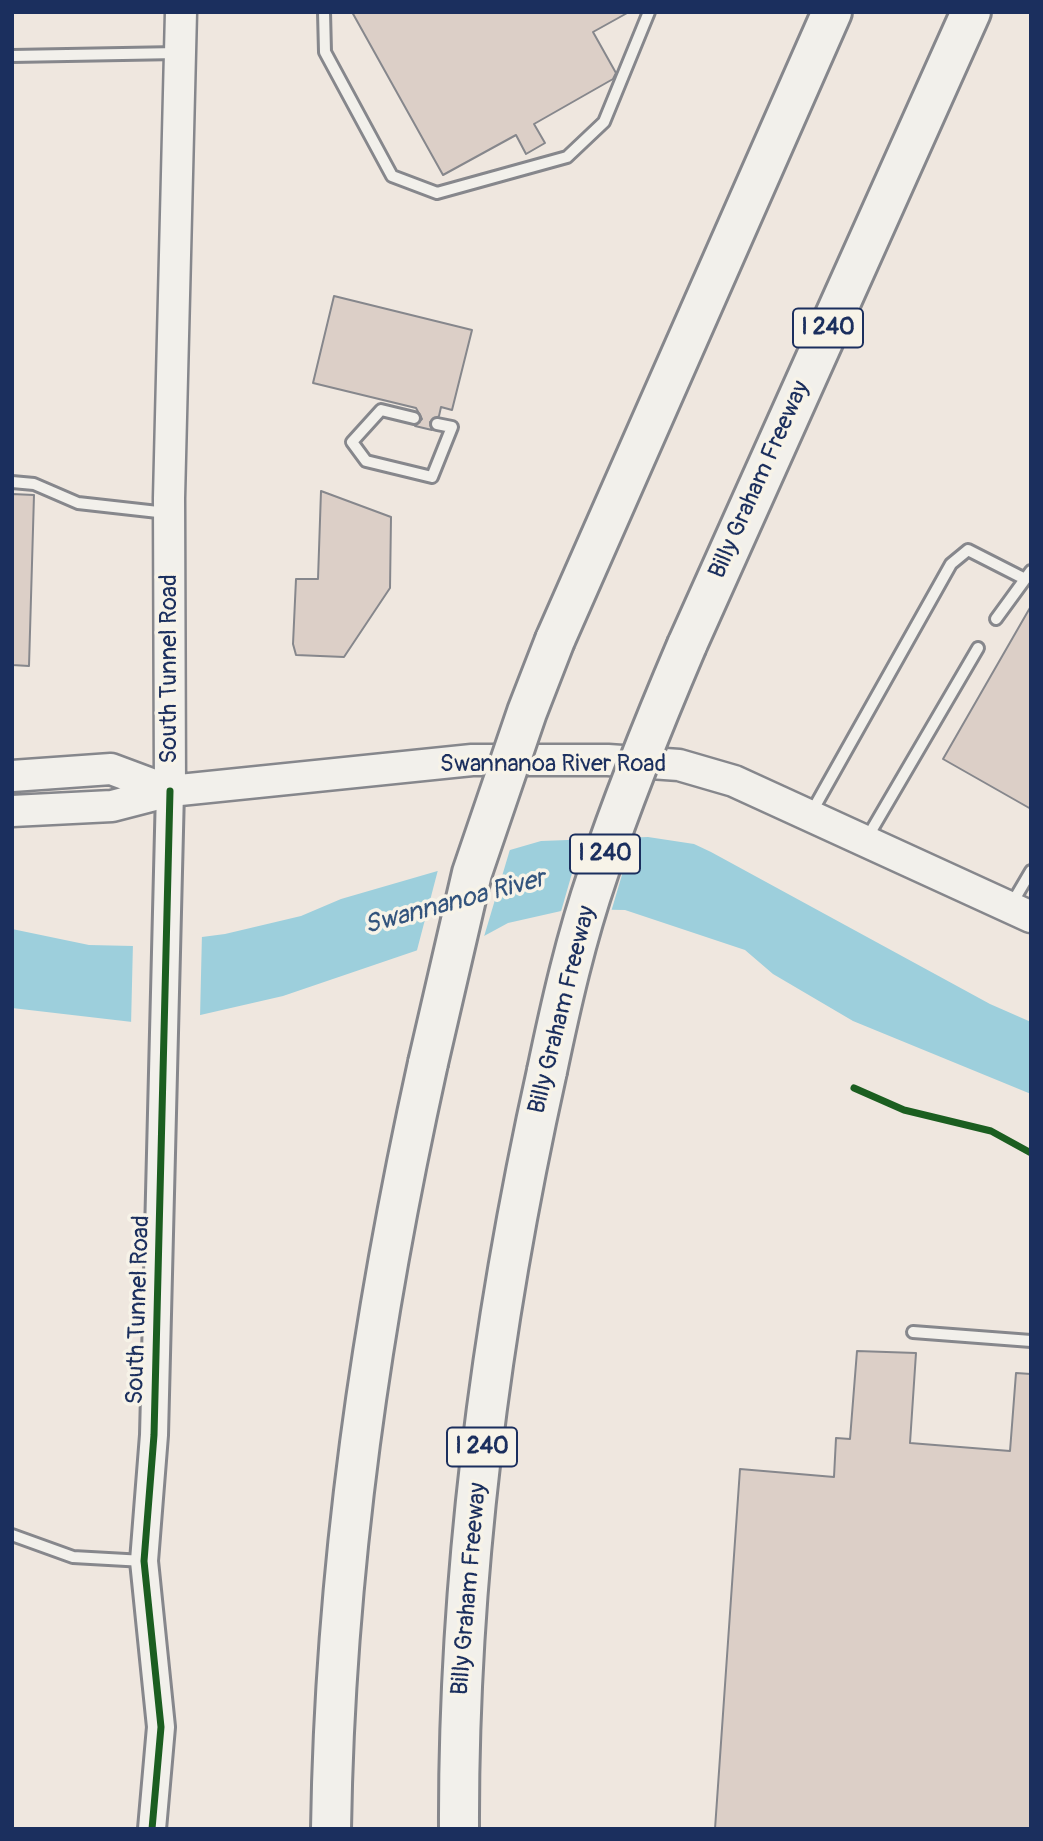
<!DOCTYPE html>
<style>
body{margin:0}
#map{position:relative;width:1043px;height:1841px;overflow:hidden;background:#efe7df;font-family:Pangolin,sans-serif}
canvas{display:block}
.frame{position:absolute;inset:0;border:14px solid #1b2f5e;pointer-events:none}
</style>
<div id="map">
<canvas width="1043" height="1841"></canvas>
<div class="frame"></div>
</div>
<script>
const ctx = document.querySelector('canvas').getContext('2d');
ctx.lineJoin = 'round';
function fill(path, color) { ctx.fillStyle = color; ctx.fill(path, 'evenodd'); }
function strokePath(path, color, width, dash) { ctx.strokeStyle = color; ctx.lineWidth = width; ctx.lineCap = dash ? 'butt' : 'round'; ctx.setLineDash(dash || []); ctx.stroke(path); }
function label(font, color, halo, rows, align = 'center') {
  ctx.font = font + ' Pangolin,sans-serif'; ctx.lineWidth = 7; ctx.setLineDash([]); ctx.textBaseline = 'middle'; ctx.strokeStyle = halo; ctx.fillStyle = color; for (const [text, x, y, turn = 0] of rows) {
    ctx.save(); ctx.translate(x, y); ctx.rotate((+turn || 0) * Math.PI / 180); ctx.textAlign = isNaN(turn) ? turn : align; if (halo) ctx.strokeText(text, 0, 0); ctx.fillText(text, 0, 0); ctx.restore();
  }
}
const water = new Path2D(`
 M648,837L694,844L711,852L990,1004L1031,1022V1094L853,1021L773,974L745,950L625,910L570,909L508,923L473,942L421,949L283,996L196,1016L141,1023L12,1008V929L89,945L133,946L225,934L301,916L341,899L541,841Z`);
const pier = new Path2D(`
 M634,834L611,912L560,915L583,835Z
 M511,846L483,940L474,945L416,954L439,866Z
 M202,933L200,1018L131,1026L133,942Z`);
const building = new Path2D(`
 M352,12H629L593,32L616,73L613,79L534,124L545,143L526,154L516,135L443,175Z
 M334,296L472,330L452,410L441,407L439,416L430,422L432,430L415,426L422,419L416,408L313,383Z
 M321,491L391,517L390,588L344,657L296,655L293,644L296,579H318Z
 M12,494L34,495L29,666L12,665Z
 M1031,606V809L943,759Z
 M857,1351L916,1353L910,1443L1010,1451L1016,1373L1031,1374V1829H715L740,1469L834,1477L836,1438L850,1439Z`);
const service = new Path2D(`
 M324,12L325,52L392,176L437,193L567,157L604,122L649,12
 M12,56L178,53
 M414,418L381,410L352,442L366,461L432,477L452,427L437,424
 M12,482L34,484L78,503L167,513
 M996,619L1031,571
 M810,815L951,564L968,550L1023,578
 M867,838L978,648
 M1011,905L1031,871
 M913,1332L1031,1341
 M12,1535L73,1557L144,1561`);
const tertiary = new Path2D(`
 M152,1829L161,1727L144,1561L154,1435L170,791`);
const secondary = new Path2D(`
 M12,776L111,769L170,791
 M170,791L169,498L181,12
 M12,811L112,806L170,791L472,760H608L679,765L734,781L1031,917`);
const motorway = new Path2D(`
 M555,640L832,12
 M687,645L971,12
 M331,1829C335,1568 372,1317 428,1063
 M459,1829C458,1574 492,1319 547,1071`);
const motorwayBridge = new Path2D(`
 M428,1063L472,873L527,712L555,640
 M547,1071C561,1004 576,938 598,874C624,796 655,720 687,645`);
const cycleway = new Path2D(`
 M854,1088L904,1110L991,1131L1031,1153
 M152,1829L161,1727L144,1561L154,1435L170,791`);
const shields = [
 [828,328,70],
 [605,854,70],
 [482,1447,70]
];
const shieldNames = [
 ["I 240",828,328],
 ["I 240",605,854],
 ["I 240",482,1447]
];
const streetNames = [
 ["Billy Graham Freeway",760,480,-66],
 ["South Tunnel Road",170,669,-90],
 ["Swannanoa River Road",553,765],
 ["Billy Graham Freeway",563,1010,-76],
 ["South Tunnel Road",139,1310,-88],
 ["Billy Graham Freeway",470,1589,-85]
];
const waterNames = [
 ["Swannanoa River",455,903,-15]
];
fill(water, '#9dcfdc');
fill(pier, '#efe7df');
fill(building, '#dccfc7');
strokePath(building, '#86878c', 2);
strokePath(service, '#86878c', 16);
strokePath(tertiary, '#86878c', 32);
strokePath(secondary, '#86878c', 35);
strokePath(motorway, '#86878c', 44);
strokePath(service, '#f2f0eb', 10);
strokePath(tertiary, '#f2f0eb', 26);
strokePath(secondary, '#f2f0eb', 30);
strokePath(motorway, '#f2f0eb', 38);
strokePath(motorwayBridge, '#86878c', 44, []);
strokePath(motorwayBridge, '#f2f0eb', 38);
strokePath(cycleway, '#1b5e20', 7);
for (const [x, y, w] of shields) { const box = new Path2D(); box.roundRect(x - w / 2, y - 19.5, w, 39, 5); ctx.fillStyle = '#f7f3e8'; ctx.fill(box); strokePath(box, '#1b2f5e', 2); }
label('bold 23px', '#1b2f5e', null, shieldNames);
label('24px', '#1b2f5e', '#f7f3e8', streetNames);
label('italic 26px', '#33547d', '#f7f3e8', waterNames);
</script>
